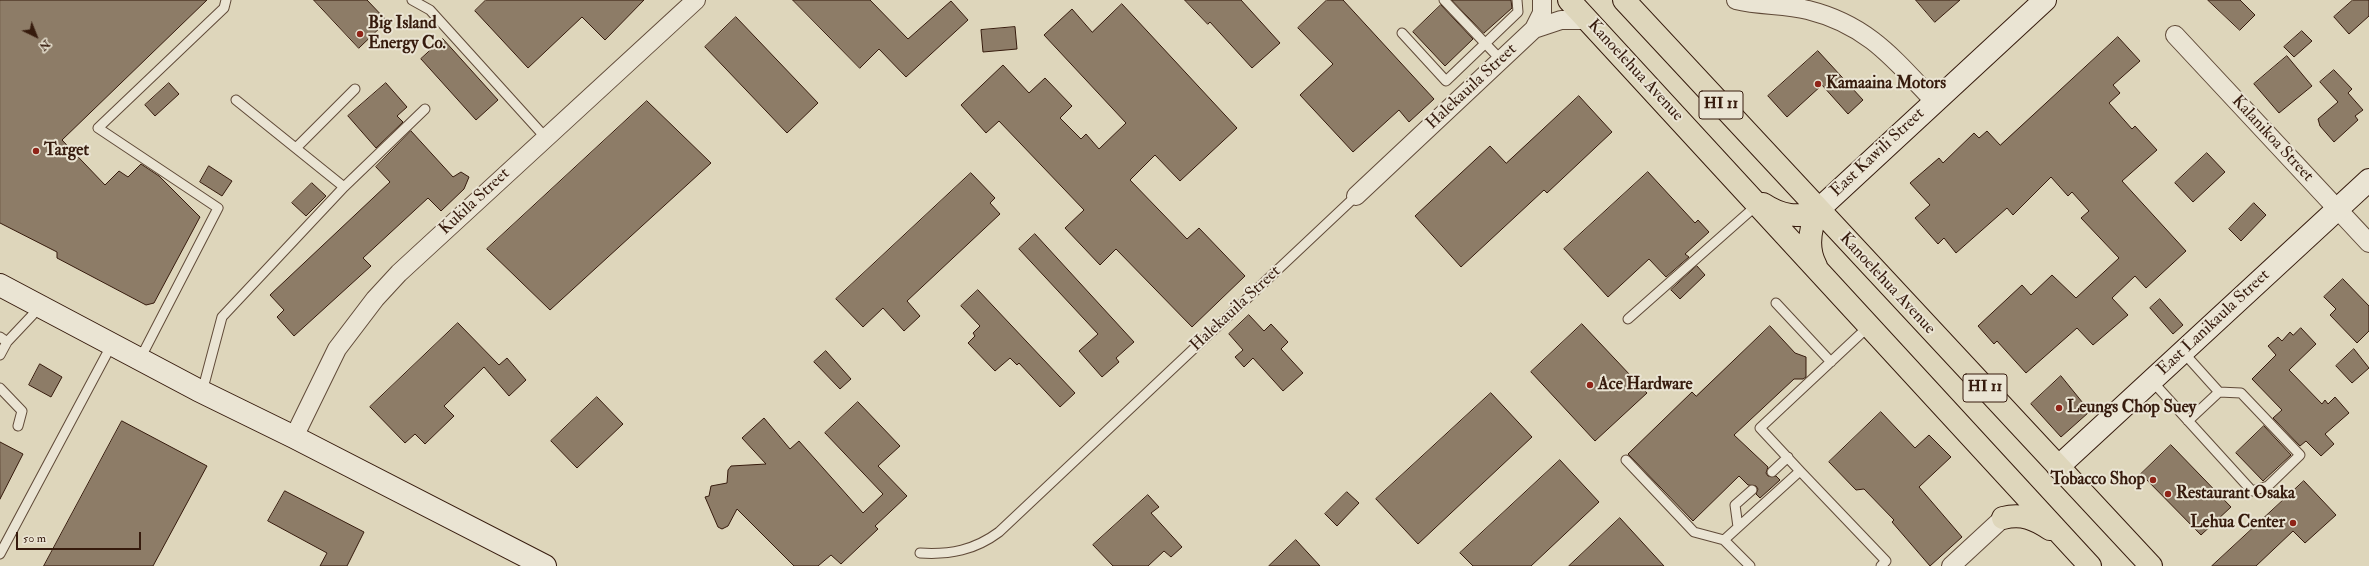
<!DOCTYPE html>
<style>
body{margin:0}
#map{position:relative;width:2369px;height:566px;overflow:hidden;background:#ded6bb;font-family:"IM FELL Double Pica",serif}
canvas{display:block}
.north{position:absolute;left:16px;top:16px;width:40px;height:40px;-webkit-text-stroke:3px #eae4d3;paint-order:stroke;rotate:137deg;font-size:11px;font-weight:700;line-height:16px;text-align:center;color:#361b0d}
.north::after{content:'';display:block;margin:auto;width:14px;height:18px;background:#361b0d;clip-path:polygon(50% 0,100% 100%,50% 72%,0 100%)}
.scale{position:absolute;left:16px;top:532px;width:125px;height:18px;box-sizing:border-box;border:2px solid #361b0d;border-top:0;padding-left:5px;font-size:12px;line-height:14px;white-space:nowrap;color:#361b0d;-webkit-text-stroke:3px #eae4d3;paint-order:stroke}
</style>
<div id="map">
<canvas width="2369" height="566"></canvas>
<div class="north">N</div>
<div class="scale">50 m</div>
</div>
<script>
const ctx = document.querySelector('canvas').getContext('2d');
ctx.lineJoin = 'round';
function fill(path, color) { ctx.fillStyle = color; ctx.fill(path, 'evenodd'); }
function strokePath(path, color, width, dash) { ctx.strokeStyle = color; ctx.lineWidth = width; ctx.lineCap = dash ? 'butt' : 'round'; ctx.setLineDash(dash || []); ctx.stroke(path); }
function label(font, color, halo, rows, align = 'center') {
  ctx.font = font + ' "IM FELL Double Pica",serif'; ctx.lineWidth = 4; ctx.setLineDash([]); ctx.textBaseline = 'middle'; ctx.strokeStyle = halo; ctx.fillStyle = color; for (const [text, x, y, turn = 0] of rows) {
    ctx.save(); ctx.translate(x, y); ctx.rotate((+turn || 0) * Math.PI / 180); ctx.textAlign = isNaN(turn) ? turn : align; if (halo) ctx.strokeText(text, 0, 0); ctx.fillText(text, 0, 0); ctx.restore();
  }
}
const building = new Path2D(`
 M0,0H207L62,140L105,185L119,171L128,177L141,164L159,176L200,217L154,303L146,305L57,258V252L0,223Z
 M314,0H367L387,21L359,48Z
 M486,0H644L605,40L582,17L528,68L475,11Z
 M793,0H870L908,39L951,1L968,20L906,77L879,49L860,68Z
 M1185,0H1241L1280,43L1252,68L1210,22L1208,24Z
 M1327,0H1343L1434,99L1409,122L1399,110L1353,152L1300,95L1333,64L1298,28Z
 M1452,0H1511L1512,8L1484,33Z
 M1916,0H1960L1935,22Z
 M2208,0H2240L2255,15L2240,30Z
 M2353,0H2369V16L2349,34L2334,17Z
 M1122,4L1237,128L1180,181L1155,155L1130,180L1187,239L1199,228L1245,276L1192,327L1116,249L1100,265L1065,228L1084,210L999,121L986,133L961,105L1003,65L1029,93L1045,78L1072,106L1060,118L1081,139L1086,134L1099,149L1126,123L1044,35L1072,9L1092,32Z
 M1441,5L1473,39L1445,66L1413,32Z
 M736,17L818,103L787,133L705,47Z
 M1015,27L1017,49L983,52L981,30Z
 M2302,31L2312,41L2294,57L2284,47Z
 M2118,37L2140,61L2113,85L2120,93L2109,103L2132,129L2135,126L2157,150L2122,181L2186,251L2146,288L2135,276L2112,298L2128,315L2093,345L2077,328L2026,373L1997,341L1994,344L1978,326L2022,285L2031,295L2052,275L2076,298L2119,258L2081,218L2089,211L2072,192L2068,196L2051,177L2013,215L2007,208L1956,253L1944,238L1938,244L1915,218L1930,205L1910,183L1939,158L1943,163L1974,133L1979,138L1987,131L2000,145Z
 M443,39L498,100L476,120L421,59Z
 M1818,51L1863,100L1848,114L1822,85L1787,117L1768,96Z
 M2287,56L2312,86L2279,113L2254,84Z
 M2334,70L2352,89L2348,93L2363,110L2355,116L2358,120L2334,142L2320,126L2318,119L2338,102L2320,82Z
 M169,83L179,94L155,116L145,105Z
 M386,83L407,107L397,116L403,122L376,148L348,116Z
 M1579,96L1612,132L1547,193L1544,190L1461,267L1415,216L1490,146L1506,163Z
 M647,101L711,163L550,310L487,249Z
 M411,131L453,177L461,172L469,177L464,189L441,211L428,198L363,258L371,266L294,336L277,317L284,310L270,295L390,182L376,167Z
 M2207,153L2225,172L2193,202L2175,183Z
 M209,166L232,181L222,196L200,182Z
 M1648,172L1695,223L1698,220L1709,232L1685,254L1689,257L1666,277L1649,259L1608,297L1564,249Z
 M971,173L995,198L990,203L1000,214L907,301L920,316L904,331L883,308L863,327L836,299Z
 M312,183L326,196L306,216L292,203Z
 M2254,203L2266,215L2241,241L2229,229Z
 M1035,234L1134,342L1116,358L1119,362L1102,377L1079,351L1098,334L1019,249Z
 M1697,266L1705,275L1680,299L1671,290Z
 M2343,279L2369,306V331L2357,343L2330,315L2336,309L2324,297Z
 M978,290L1075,393L1060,407L1019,363L1017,365L1010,358L995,371L968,343L975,336L973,333L980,326L961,306Z
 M2160,299L2183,325L2173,334L2150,308Z
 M1249,315L1264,331L1271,324L1288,342L1281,349L1303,373L1283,391L1253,358L1244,367L1235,357L1243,350L1229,334Z
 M458,323L499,365L507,358L526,380L509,396L484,367L444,406L454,416L425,444L415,434L405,443L370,407Z
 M1582,324L1647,393L1595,441L1531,372Z
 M1770,326L1795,353L1806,357V377L1803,379H1794L1734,435L1768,467L1766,473L1768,476H1776L1780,480L1760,498L1756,494L1758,489L1756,486L1748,485L1739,476L1693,521L1628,454L1692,392L1696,396Z
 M2301,328L2316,344L2289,370L2322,404L2325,400L2328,404L2335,397L2349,413L2325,434L2334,444L2321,456L2306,441L2300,446L2273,418L2282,410L2252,379L2276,355L2268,346L2278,337L2282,341L2290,332L2293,335Z
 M2354,349L2369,368L2352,383L2336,366Z
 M826,351L851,379L840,389L814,362Z
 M40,364L62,377L51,397L29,385Z
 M2061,376L2087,408L2085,410L2088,413L2061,437L2031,404Z
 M1491,393L1532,437L1418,544L1376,499Z
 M597,397L623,424L577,468L551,441Z
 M858,402L900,446L878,466L907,496L875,526L878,529L841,564L831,555L818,566H794L737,509L728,526L722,529L718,527L705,497L709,496L711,486L727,483L728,470L731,466L766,464L742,438L764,418L790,449L799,441L863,513L883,494L825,433Z
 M1881,412L1915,448L1929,435L1951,457L1919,487L1962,537L1930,566L1892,522L1894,520L1864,489L1856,490L1829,462Z
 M122,421L207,466L153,566H44Z
 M2264,426L2291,455L2263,481L2236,453Z
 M0,442L23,454L0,499Z
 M2171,445L2231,507L2201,535L2141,474Z
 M1560,460L1599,502L1531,566H1473L1460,553Z
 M2304,481L2336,515L2305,543L2293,531L2256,566H2212Z
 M285,491L364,532L347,566H320L327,553L268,521Z
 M1347,492L1359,503L1337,526L1325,514Z
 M1148,495L1159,507L1151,513L1182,547L1171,557L1164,551L1148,566H1113L1093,545Z
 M1620,518L1664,566H1569Z
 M1296,540L1320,566H1269Z`);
const lane = new Path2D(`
 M412,0L430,10L545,137
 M1444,0L1501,60
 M1402,33L1446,81L1518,12L1517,0
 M296,148L355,89
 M344,187L425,109
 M1776,303L1831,362
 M1628,319L1757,205
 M0,337L7,342L0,355
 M7,342L40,307
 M140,359L218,208L98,128L224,8L226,0
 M2152,381L2252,491L2268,486L2300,455L2241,393L2219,392L2183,352
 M0,388L22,411L18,426
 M202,392L222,317L344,187L236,100
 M2188,421L2219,392
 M1626,460L1694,532L1724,540
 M1800,471L1760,428L1869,326
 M1772,472L1788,457
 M1738,527L1735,505L1752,490
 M920,553C950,555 975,550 999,532L1356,196
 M0,554L112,344
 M1750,566L1724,540L1800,471L1886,561L1881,566`);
const street = new Path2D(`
 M1736,0C1760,6 1785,4 1808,10C1868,25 1894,59 1934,101
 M1534,29L1561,20H1588
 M2175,35L2369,243
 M1356,196L1534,29L1542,13V0
 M294,437L337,349L375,299L399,273L696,0
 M1951,566L2003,518`);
const secondary = new Path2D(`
 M1818,210L2045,0
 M0,285L198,390L294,437L545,566
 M2058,467L2369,180`);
const highway = new Path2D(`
 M1569,0L2090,566
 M1624,0L2151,566
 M1763,204C1781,216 1798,219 1818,210
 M1816,266C1806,248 1810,228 1818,210
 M2003,518C2022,513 2035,519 2050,529`);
const markers = [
 [360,34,4,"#8f2418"],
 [1818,84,4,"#8f2418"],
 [36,151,4,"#8f2418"],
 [1590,385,4,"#8f2418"],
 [2059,408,4,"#8f2418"],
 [2153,480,4,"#8f2418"],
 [2168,494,4,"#8f2418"],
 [2293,523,4,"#8f2418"]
];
const shields = [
 [1721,105,44],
 [1985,388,44]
];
const shieldNames = [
 ["HI 11",1721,105],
 ["HI 11",1985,388]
];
const poiNames = [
 ["Big Island",368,24],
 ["Energy Co.",368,44],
 ["Kamaaina Motors",1826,84],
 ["Target",44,151],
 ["Ace Hardware",1598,385],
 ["Leungs Chop Suey",2067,408],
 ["Tobacco Shop",2145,480,"right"],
 ["Restaurant Osaka",2176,494],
 ["Lehua Center",2285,523,"right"]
];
const streetNames = [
 ["Kanoelehua Avenue",1635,71,47],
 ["Halekauila Street",1472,87,-43],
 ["Kalanikoa Street",2272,139,47],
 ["East Kawili Street",1878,153,-43],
 ["Kukila Street",475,202,-43],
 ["Kanoelehua Avenue",1887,284,47],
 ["Halekauila Street",1236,309,-43],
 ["East Lanikaula Street",2214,323,-43]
];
fill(building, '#8d7c67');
strokePath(building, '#361b0d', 1);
strokePath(lane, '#604a38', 11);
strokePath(street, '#604a38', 20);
strokePath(secondary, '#361b0d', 24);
strokePath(highway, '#361b0d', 24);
strokePath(lane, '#eae4d3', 9);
strokePath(street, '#eae4d3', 18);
strokePath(secondary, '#eae4d3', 22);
strokePath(highway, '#ded6bb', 22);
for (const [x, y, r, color] of markers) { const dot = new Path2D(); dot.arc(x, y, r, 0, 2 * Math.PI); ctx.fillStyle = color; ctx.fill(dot); strokePath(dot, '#eae4d3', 1.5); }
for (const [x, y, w] of shields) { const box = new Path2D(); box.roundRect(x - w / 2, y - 14, w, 28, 3); ctx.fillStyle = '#eae4d3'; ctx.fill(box); strokePath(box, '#361b0d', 1); }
label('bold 16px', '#361b0d', null, shieldNames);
label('bold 17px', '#361b0d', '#eae4d3', poiNames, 'left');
label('17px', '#361b0d', '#eae4d3', streetNames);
</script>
